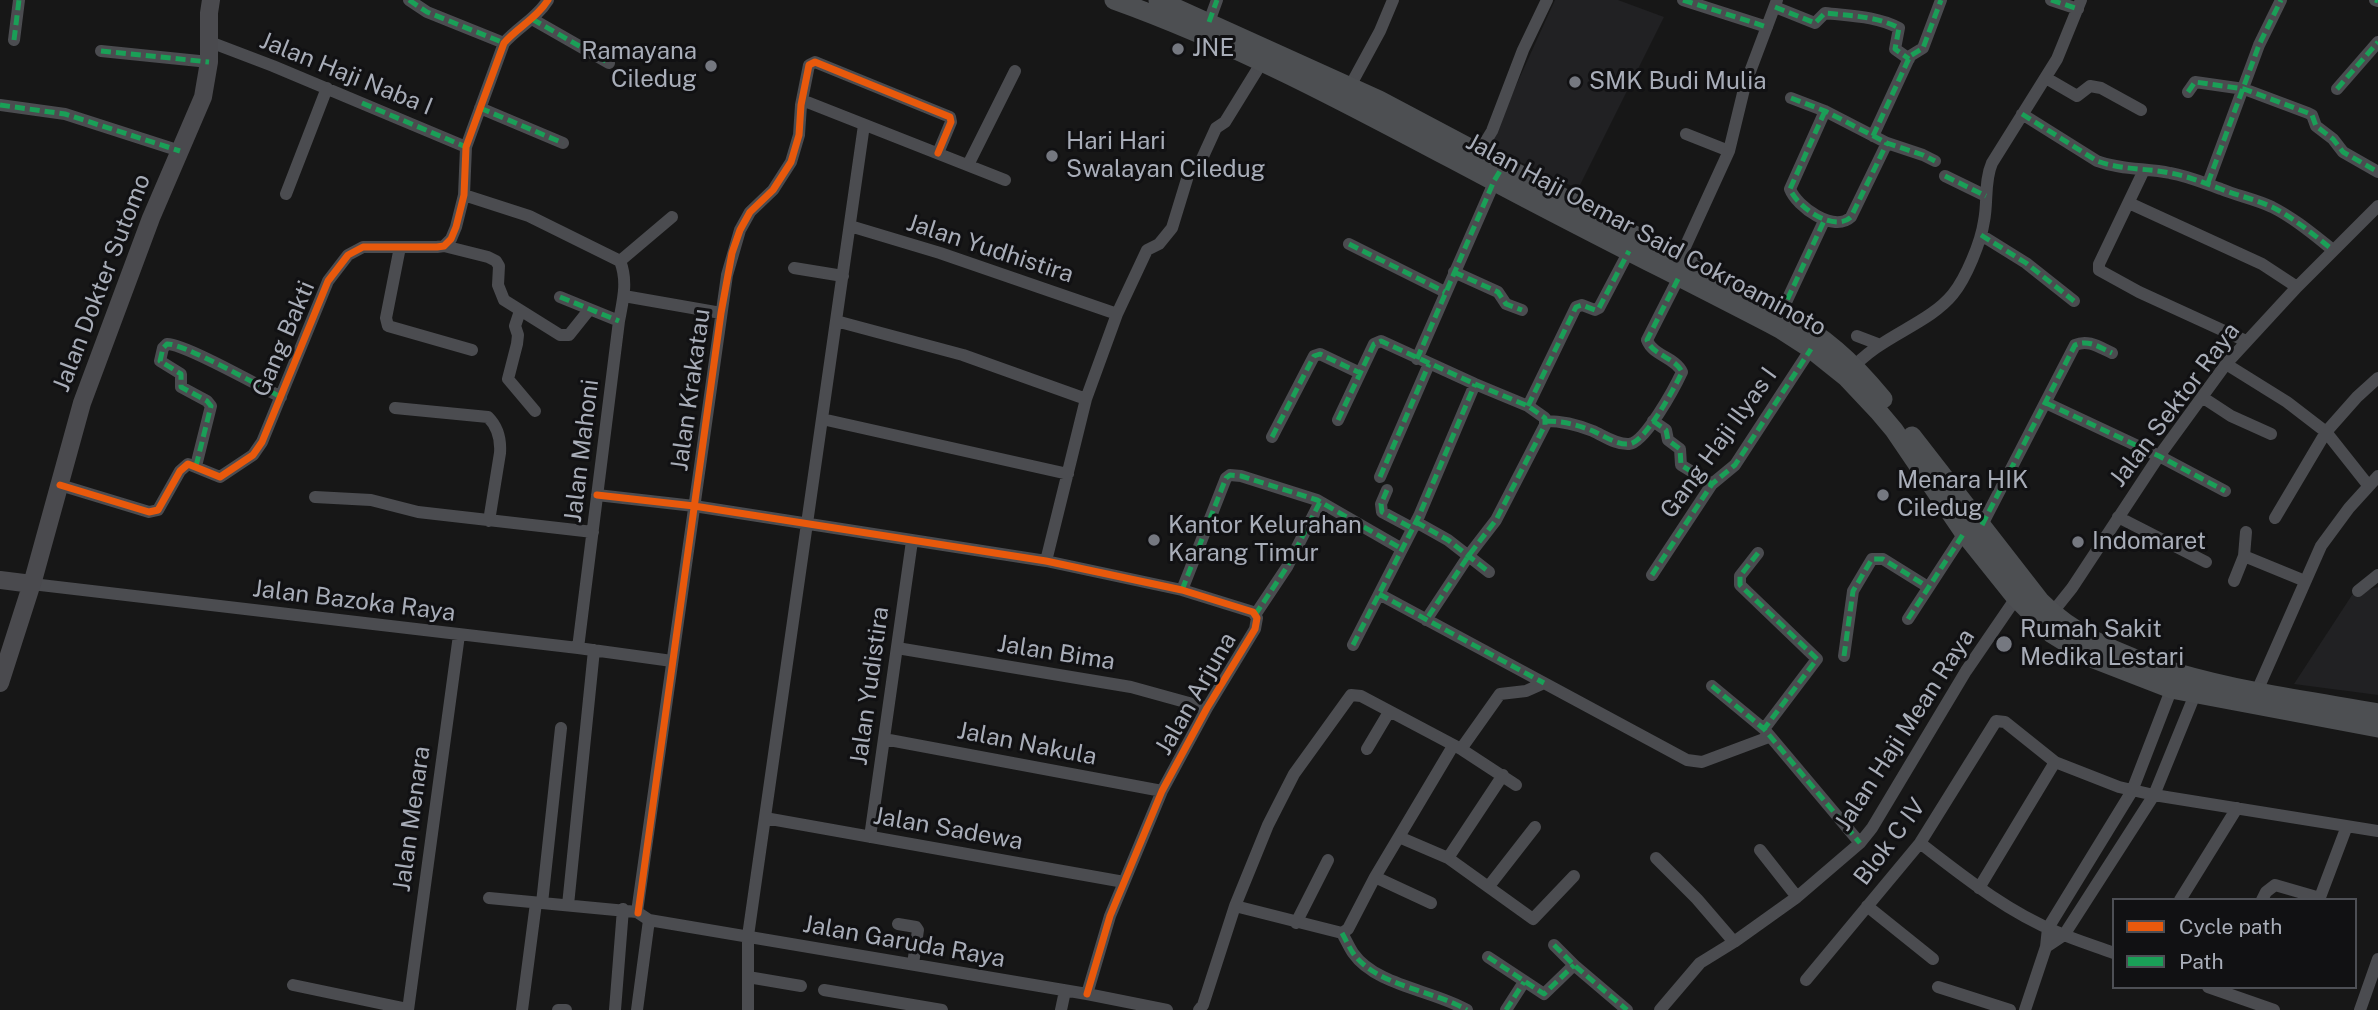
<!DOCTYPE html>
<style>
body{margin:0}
#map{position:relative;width:2378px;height:1010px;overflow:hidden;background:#171717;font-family:"Public Sans",sans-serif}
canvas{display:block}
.legend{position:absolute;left:2112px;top:898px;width:245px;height:91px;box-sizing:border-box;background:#111113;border:2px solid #4d4f55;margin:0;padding:9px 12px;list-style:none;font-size:21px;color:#a8adb8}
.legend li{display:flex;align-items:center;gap:14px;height:35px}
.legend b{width:35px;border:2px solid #4d4f55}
</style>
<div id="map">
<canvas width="2378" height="1010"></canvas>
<ul class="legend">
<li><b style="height:9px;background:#e8590c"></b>Cycle path</li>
<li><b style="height:9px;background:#1a9f57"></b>Path</li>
</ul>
</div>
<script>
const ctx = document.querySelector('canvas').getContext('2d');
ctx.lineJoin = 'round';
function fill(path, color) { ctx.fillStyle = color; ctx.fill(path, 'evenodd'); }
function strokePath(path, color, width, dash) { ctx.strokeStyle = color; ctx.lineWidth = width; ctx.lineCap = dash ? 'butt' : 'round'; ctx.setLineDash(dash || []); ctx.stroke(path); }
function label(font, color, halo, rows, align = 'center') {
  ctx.font = font + ' "Public Sans",sans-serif'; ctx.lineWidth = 6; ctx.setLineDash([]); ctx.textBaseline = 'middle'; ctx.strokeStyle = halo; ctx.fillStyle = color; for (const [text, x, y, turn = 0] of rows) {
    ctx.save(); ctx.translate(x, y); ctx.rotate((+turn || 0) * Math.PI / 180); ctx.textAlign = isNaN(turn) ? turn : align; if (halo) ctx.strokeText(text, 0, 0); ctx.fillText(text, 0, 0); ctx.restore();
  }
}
const built = new Path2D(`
 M1555,0H1618L1664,17L1578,189L1488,147Z
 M2378,587V695L2294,684L2352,595Z`);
const street = new Path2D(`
 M409,0L427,12L504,43
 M1683,0L1767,27
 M2051,0L2078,9
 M2375,0L2378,1
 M1775,7L1815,23L1825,13C1851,16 1876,16 1899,28L1895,49L1909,59
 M532,19L609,63
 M1209,22L1217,0
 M14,40L19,0
 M210,42L273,66L466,147
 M101,51L209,62
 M2046,78L2077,96L2090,86L2101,88L2141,110
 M2337,89L2378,42
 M1348,90L1380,31L1393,0
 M2188,92L2195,82L2244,89L2308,113L2312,115L2316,126L2333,139L2343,152L2378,172
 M1791,98L1825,111L1887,143L1923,155L1935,161
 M802,100L1005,180
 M0,105L65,114L180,151
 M480,108L563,143
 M1825,111L1790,189C1797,207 1834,233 1851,217L1887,143
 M2022,114L2097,161C2121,170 2146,168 2170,173C2188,176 2204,183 2221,189C2238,196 2255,199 2272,207C2294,218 2314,235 2333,250
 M1686,134L1729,151
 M1873,136L1910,56L1923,48L1941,0
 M1475,159L1492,131L1523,50L1547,0
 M1200,163L1216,128L1225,122L1262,62
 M968,165L1015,71
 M2144,170L2099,264V270L2139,292L2246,341
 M1945,176L1986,196
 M2208,183L2259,45L2281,0
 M286,194L327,88
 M464,195L529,216L620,261
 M2129,203L2262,264L2297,287
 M850,226L940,253L1117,314
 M1981,235L2026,263L2074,301
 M1349,244L1445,292
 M444,246L488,257L496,261L499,266L498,285L504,300L560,335H569L589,310
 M400,247L386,318L388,326L472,350
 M1680,258L1729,151L1745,85L1777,0
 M620,261L672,217
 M794,268L843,276
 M1454,272L1498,292L1506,304L1522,310
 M624,296L721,313
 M560,297L619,321
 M520,311L515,326L518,335L517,344L508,379L535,411
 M1781,313L1824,221
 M836,321L963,355L1086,399
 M1857,336L1878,344
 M1417,359L1497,176
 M2226,364L2287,402L2326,432L2368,485
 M1850,371C1879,336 1928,325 1953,294C1966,278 1981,242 1984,221C1988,202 1984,181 1992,163L2057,59L2081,0
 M2202,397L2231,416L2271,434
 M2046,403L2159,456L2225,491
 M1528,406L1576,307L1582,305L1595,310L1599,308L1629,251
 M395,408L488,417C498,427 501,439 500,453L489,521
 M822,419L1068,474
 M1338,420L1374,344L1381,341L1475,384L1528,406L1545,418V425L1496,520L1469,555L1426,620
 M1546,421C1563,421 1578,425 1593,431C1604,436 1617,445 1629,444C1645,443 1675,387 1682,372C1675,357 1653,356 1647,340L1679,277
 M1653,421L1666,430L1668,440L1680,449L1681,465L1712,484
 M1272,437L1314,356L1320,354L1360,373
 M196,466L211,406L207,401L181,387V374L160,361L163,348L167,344C183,343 261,387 281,397
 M1380,477L1429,364
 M60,485L149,512L158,510L180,471L188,464L220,477L253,455L262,442L328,281L348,255L363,247H437L444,246L451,239L456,227L464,195L466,147L504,43C518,27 537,18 548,0
 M1387,490L1381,504L1382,512L1412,528
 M597,495L694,506L1046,561L1182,590L1253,612L1257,618L1255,629L1207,708L1162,791L1110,916L1087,994
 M315,497L371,500L418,512L593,532
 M2118,517L2206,562
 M2275,518L2326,432L2357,397L2378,378
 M1416,522L1448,540L1489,572
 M1982,525L2075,345C2088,339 2099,347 2112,353
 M1758,553L1740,576V585L1817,659L1764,729
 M2244,556L2305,581
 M1046,561L1086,399L1117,314L1147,250L1159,244L1172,228L1187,179
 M1652,575L1712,484L1735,465L1814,344
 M2234,581L2244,556L2246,532
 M32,584L578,648L672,661
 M1182,590L1226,478L1230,475L1241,476L1317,500L1402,549
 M2358,591L2378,575
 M1379,594L1687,760L1702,762L1769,737
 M2052,613L2072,588L2159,456L2226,364L2297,287L2378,206
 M1255,615L1287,567L1320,502
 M1908,619L1964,533
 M1353,645L1419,516L1475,384
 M578,648L619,321C623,300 628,281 620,261
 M897,648L1131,687L1207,708
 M1844,656L1853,591L1872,559H1883L1928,587
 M1712,686L1764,729L1860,843
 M2257,691L2321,546L2349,508L2378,476
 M884,739L1162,791
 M1367,749L1389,712
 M1461,749L1500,694L1526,691L1544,683
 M765,818L1124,882
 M870,837L912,541
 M1399,837L1448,858L1533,919L1574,876
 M1920,843C1963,876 2006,911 2057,932C2075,940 2095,946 2114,953
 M1760,850L1797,897
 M1448,858L1503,775
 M1656,858L1697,899L1734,942
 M1375,877L1431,903
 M1489,886L1535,827
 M1979,888L2055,762
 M489,898L637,912
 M2180,900L2237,808
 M2262,900L2266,892L2275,885L2320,898
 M2319,900L2347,826
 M542,903L561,728
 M568,905L594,650
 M1235,906L1342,933
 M1867,906L1933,959
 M637,912L727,275L740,230L750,212L773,190L791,162L799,135L801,105L809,65L815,62L950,117L951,122L938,153
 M637,912L649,920L1087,994L1167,1010
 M1296,923L1328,860
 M898,924L916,927L918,930L913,964
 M1342,933L1348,929L1375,877L1453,746
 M1342,933C1346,940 1349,947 1353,953C1376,986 1433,990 1467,1010
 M1554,945L1574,965L1627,1010
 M2046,947L2064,935L2154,795L2198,687
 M1488,957L1544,994L1574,965
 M748,977L801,986
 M1806,980L1920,843L1996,721L2005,722L2055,762L2119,787L2154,795L2378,831
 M293,985L408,1009
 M1938,987L2010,1010
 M2208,987L2274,1010
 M824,990L942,1010
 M408,1010L459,635
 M522,1010L536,903
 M558,1010H566
 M615,1010L623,909
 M637,1010L649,920
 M748,1010V936L864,125
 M1061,1010L1065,991
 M1199,1010L1203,1005L1235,906L1268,825L1294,774L1351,695L1361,696L1461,749L1516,785
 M1506,1010L1524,982
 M1660,1010L1700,963L1734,942L1797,897L1860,843L1872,828L1966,671L2016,598
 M2025,1010L2046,947L2048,928L2132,791L2173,685
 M2360,1010L2378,959`);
const secondary = new Path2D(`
 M0,580L32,584
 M0,683L34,577L82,403L151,218L203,97L209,62V13L211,0`);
const primary = new Path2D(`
 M1114,0C1248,48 1372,117 1497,183C1591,233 1686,280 1780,329L1811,349L1846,377L1878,411L1894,430L1964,533L2016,598L2052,634L2091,658L2171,689L2378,728
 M1158,0L1379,100L1781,313C1826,338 1850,359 1883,399
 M1912,436L2041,602C2114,677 2278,695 2378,713`);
const quiet = new Path2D(`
 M409,0L427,12L504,43
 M1683,0L1767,27
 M2051,0L2078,9
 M2375,0L2378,1
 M1775,7L1815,23L1825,13C1851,16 1876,16 1899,28L1895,49L1909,59
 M532,19L609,63
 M1209,22L1217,0
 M14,40L19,0
 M101,51L209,62
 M2337,89L2378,42
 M2188,92L2195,82L2244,89L2308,113L2312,115L2316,126L2333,139L2343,152L2378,172
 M1791,98L1825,111L1887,143L1923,155L1935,161
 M362,103L466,147
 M0,105L65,114L180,151
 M480,108L563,143
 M1825,111L1790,189C1797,207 1834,233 1851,217L1887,143
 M2022,114L2097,161C2121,170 2146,168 2170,173C2188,176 2204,183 2221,189C2238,196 2255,199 2272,207C2294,218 2314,235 2333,250
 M1873,136L1910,56L1923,48L1941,0
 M1945,176L1986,196
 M2208,183L2259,45L2281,0
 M1981,235L2026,263L2074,301
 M1349,244L1445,292
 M1454,272L1498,292L1506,304L1522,310
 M560,297L619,321
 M1781,313L1824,221
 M1417,359L1494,181L1503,166
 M2046,403L2159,456L2225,491
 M1528,406L1576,307L1582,305L1595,310L1599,308L1629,251
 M1338,420L1374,344L1381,341L1475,384L1528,406L1545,418V425L1496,520L1469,555L1426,620
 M1546,421C1563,421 1578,425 1593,431C1604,436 1617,445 1629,444C1645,443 1675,387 1682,372C1675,357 1653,356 1647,340L1679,277
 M1653,421L1666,430L1668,440L1680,449L1681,465L1712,484
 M1272,437L1314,356L1320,354L1360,373
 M196,466L211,406L207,401L181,387V374L160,361L163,348L167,344C183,343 261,387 281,397
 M1380,477L1429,364
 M1387,490L1381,504L1382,512L1412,528
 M1416,522L1448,540L1489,572
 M1982,525L2075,345C2088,339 2099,347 2112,353
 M1758,553L1740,576V585L1817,659L1764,729
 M1652,575L1712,484L1735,465L1811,349
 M1182,590L1226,478L1230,475L1241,476L1317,500L1402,549
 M1379,594L1544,683
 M1255,615L1287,567L1320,502
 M1908,619L1964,533
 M1353,645L1419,516L1475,384
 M1844,656L1853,591L1872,559H1883L1928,587
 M1712,686L1764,729L1860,843
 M1342,933C1346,940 1349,947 1353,953C1376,986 1433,990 1467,1010
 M1554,945L1574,965L1627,1010
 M1488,957L1544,994L1574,965
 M1506,1010L1524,982`);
const cycleway = new Path2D(`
 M60,485L149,512L158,510L180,471L188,464L220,477L253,455L262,442L328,281L348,255L363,247H437L444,246L451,239L456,227L464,195L466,147L504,43C518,27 537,18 548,0
 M597,495L694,506L1046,561L1182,590L1253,612L1257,618L1255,629L1207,708L1162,791L1110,916L1087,994
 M638,913L721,313L732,253L740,230L750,212L773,190L791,162L799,135L801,105L809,65L815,62L950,117L951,122L938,153`);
const markers = [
 [1178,49,7,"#757880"],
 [711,66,7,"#757880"],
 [1575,82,7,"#757880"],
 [1052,156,7,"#757880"],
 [1883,495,7,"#757880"],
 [1154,540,7,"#757880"],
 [2078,542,7,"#757880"],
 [2004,644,9,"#757880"]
];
const poiNames = [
 ["JNE",1192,49],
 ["Ramayana",697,52,"right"],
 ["Ciledug",697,80,"right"],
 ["SMK Budi Mulia",1589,82],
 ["Hari Hari",1066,142],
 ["Swalayan Ciledug",1066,170],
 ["Menara HIK",1897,481],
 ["Ciledug",1897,509],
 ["Kantor Kelurahan",1168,526],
 ["Karang Timur",1168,554],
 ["Indomaret",2092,542],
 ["Rumah Sakit",2020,630],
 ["Medika Lestari",2020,658]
];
const streetNames = [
 ["Jalan Haji Naba I",346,74,22],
 ["Jalan Haji Oemar Said Cokroaminoto",1646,235,28],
 ["Jalan Yudhistira",990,249,18],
 ["Jalan Dokter Sutomo",102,283,-69],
 ["Gang Bakti",284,339,-67],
 ["Jalan Krakatau",691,390,-82],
 ["Jalan Sektor Raya",2175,405,-53],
 ["Gang Haji Ilyas I",1719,443,-54],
 ["Jalan Mahoni",582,451,-83],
 ["Jalan Bazoka Raya",354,601,7],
 ["Jalan Bima",1056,653,9],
 ["Jalan Yudistira",870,686,-82],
 ["Jalan Arjuna",1196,694,-60],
 ["Jalan Haji Mean Raya",1905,730,-57],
 ["Jalan Nakula",1027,744,11],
 ["Jalan Menara",412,819,-82],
 ["Jalan Sadewa",948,829,10],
 ["Blok C IV",1890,842,-53],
 ["Jalan Garuda Raya",904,942,10]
];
fill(built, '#212123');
strokePath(street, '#4b4c50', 12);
strokePath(secondary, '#4a4a4e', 18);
strokePath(primary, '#4d4f52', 19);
strokePath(quiet, '#1a9f57', 5, [10, 5]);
strokePath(cycleway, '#e8590c', 7);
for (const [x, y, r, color] of markers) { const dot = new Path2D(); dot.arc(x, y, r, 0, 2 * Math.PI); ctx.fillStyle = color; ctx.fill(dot); strokePath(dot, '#111113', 2.5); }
label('24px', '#a8adb8', '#111113', poiNames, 'left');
label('24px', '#a8adb8', '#111113', streetNames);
</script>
